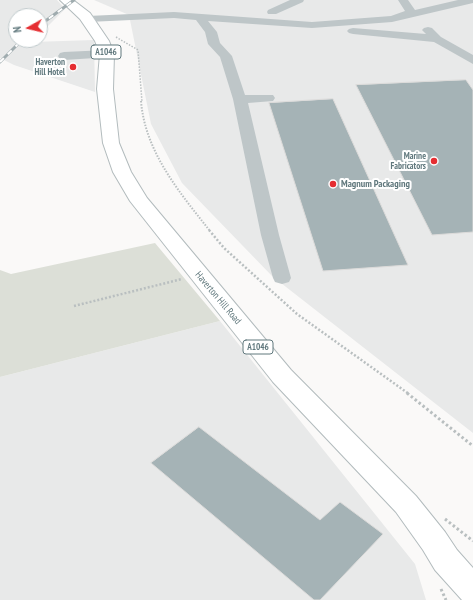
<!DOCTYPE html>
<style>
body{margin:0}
#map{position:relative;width:473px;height:600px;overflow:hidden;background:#faf9f8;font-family:"PT Sans Narrow",sans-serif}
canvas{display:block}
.north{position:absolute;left:8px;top:8px;width:40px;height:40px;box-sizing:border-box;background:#fff;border:1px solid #bfc9cb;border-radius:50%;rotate:262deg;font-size:11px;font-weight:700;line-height:16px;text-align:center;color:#60787d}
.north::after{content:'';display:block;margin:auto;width:14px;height:18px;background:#e52d31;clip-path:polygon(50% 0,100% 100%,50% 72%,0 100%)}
</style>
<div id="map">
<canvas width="473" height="600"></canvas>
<div class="north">N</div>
</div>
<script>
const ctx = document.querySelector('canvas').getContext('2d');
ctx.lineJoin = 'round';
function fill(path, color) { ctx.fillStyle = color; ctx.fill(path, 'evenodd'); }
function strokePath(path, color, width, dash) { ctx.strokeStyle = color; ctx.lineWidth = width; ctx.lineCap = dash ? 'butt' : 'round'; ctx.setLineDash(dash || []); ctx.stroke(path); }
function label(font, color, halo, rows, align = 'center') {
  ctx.font = font + ' "PT Sans Narrow",sans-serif'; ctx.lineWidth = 4; ctx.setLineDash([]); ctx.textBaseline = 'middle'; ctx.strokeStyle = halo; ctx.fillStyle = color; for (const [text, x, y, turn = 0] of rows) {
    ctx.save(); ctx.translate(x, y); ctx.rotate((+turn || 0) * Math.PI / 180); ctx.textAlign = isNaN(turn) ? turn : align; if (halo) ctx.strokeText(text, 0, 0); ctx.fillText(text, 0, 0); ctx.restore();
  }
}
const built = new Path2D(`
 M0,0H57L65,9L40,34V16H16V40H34L32,42L94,40L95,92L14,65L0,58Z
 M94,0H473V433L272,276L182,183L151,124L129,15Z
 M220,321L415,564L426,600H0V377Z`);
const green = new Path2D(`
 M155,243L220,321L0,377V270L11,274Z`);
const building = new Path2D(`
 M466,80L473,90V232L432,235L356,85Z
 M333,99L408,265L323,271L269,103Z
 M199,427L320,520L340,502L383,534L320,600H314L151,463Z`);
const pathFar3 = new Path2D(`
 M116,37L138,50L142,102`);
const pathFar2 = new Path2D(`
 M141,101C145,152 180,193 210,231`);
const pathFar1 = new Path2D(`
 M209,230L224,248L297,314L409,394
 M74,306L182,279`);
const path = new Path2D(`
 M407,393L473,446
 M445,519L473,541
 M441,589L446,600`);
const minor = new Path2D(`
 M290,0H304L303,2L276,14H268L267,12L268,10Z
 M398,0H408L415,10L458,0H473V3L392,22L312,28L208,21L217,32L220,43L232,56L245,95H273L275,98L273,101L248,103L279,235L291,278L289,282L282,284L275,282L273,278L261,235L233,99L220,57L208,44L205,32L196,20L174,18L88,22L82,19L88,16L174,12L312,22L391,16L405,11Z
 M428,27L432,28L441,37L473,55V64L434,42L353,34L349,33L347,31L349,29L353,28L426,34L422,30L424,28Z
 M107,50L111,51L113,54L111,57L64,60L60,59L58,56L60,53L64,52Z`);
const major = new Path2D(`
 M60,0H73L90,13L109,41L114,54L113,89L119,143L131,172L147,198L291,370L416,496L445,532L457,550L473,568V600H462L435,570L423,550L396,512L273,382L130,201L113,172L103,143L97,89L100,54L95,41L80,19Z`);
const rail = new Path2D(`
 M40,25L74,0
 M0,62L22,40`);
const markers = [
 [73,67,4,"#e52d31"],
 [434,161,4,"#e52d31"],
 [333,184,4,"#e52d31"]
];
const shields = [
 [106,52,30],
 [258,347,30]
];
const shieldNames = [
 ["A1046",106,52],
 ["A1046",258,347]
];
const farPoinames = [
 ["Haverton",65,62],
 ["Hill Hotel",65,72],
 ["Marine",426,156],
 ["Fabricators",426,166]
];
const poiNames = [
 ["Magnum Packaging",341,184]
];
const streetNames = [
 ["Haverton Hill Road",218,298,50]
];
fill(built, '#e8e9e9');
fill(green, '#dcdfd7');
fill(building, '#a5b3b6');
strokePath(building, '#dcdbda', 1);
strokePath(major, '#b2bbbd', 2);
strokePath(pathFar3, '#b9bfc0', 1.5, [1.5, 1.5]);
strokePath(pathFar2, '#b9bfc0', 2, [1.5, 1.5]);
strokePath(pathFar1, '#b9bfc0', 2.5, [2, 2]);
strokePath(path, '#b9bfc0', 3, [2.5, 2.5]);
fill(minor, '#bec6c8');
fill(major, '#fff');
strokePath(rail, '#a0acaf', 3);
strokePath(rail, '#fff', 2, [5.5]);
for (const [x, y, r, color] of markers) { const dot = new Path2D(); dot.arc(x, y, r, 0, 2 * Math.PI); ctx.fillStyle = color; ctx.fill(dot); strokePath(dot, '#fff', 1.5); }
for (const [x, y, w] of shields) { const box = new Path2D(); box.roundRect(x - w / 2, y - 7, w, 14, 3); ctx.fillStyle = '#fff'; ctx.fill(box); strokePath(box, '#60787d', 1); }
label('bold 9px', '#60787d', null, shieldNames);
label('bold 9px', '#60787d', '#fff', farPoinames, 'right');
label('bold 10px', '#60787d', '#fff', poiNames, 'left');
label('10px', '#60787d', '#fff', streetNames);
</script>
